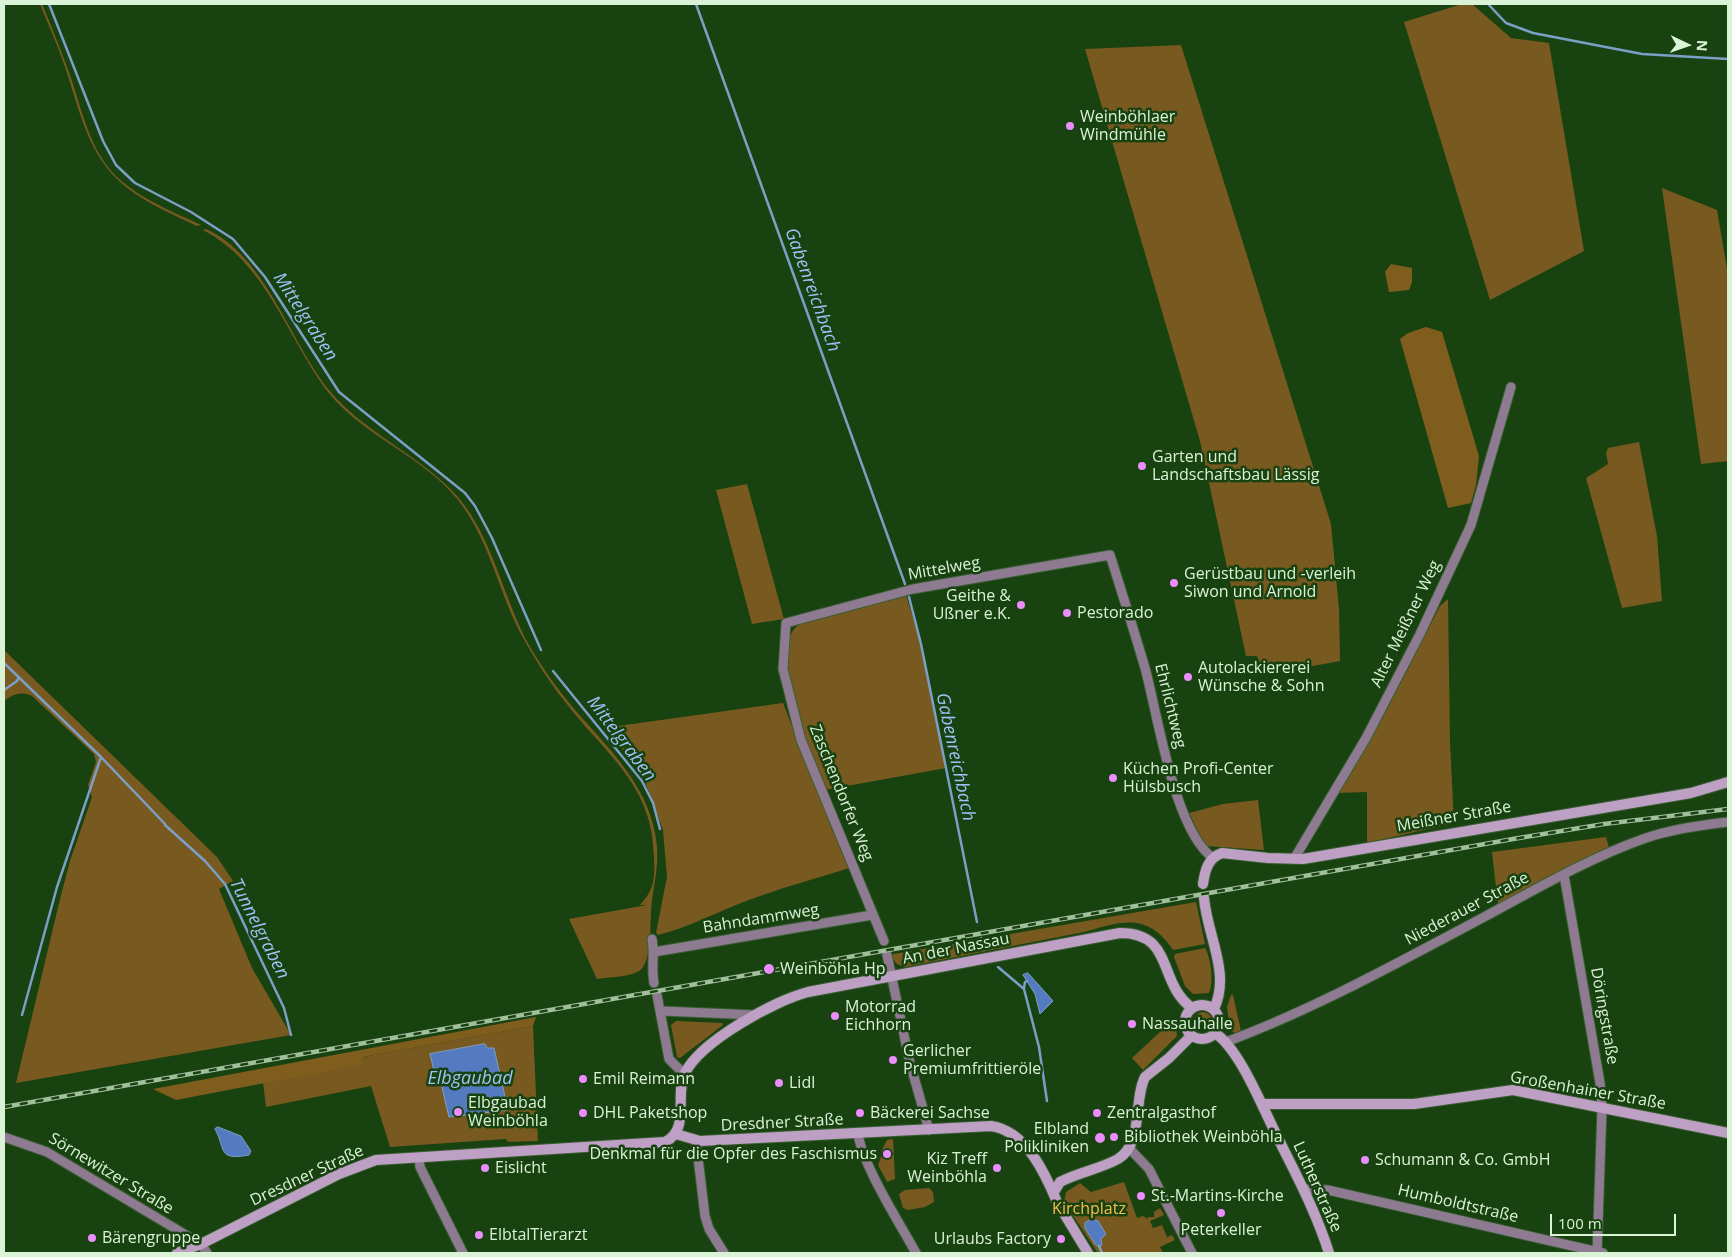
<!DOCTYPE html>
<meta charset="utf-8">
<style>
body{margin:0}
#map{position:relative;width:1732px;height:1257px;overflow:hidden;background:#194211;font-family:"Open Sans",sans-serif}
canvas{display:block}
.frame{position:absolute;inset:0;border:5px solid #daf2d6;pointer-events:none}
.north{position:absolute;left:1662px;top:20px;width:50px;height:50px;-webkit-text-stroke:4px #194211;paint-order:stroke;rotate:93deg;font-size:14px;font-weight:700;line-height:20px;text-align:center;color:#daf2d6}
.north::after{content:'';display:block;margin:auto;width:18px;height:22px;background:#daf2d6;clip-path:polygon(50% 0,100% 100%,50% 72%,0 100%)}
.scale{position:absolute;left:1550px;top:1214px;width:126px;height:22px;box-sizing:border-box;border:2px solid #daf2d6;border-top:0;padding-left:6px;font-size:15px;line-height:18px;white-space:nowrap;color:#daf2d6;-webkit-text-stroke:4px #194211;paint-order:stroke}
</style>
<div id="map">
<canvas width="1732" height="1257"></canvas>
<div class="frame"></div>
<div class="north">N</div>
<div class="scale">100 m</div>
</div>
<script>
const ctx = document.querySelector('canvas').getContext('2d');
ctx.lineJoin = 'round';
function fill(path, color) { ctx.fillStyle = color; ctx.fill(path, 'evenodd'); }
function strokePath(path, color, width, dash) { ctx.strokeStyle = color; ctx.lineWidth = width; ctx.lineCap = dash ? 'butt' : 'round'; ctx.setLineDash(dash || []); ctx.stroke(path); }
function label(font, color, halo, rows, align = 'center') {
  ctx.font = font + ' "Open Sans",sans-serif'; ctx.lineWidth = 5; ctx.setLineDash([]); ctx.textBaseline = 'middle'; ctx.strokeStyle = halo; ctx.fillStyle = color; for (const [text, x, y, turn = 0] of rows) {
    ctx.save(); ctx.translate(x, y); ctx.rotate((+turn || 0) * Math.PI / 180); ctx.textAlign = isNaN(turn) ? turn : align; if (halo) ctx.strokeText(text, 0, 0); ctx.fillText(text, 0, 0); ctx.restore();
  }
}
const green = new Path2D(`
 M40,4H42C52,27 61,51 70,75C82,110 90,152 118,178C141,199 173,212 201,225L197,226C170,213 140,201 118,180C86,150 78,104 64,64C57,44 48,24 40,4Z
 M1462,4H1472L1511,38L1549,43L1584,251L1490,300L1404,22Z
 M1181,45L1331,524L1339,609L1340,661L1263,675L1257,656H1246L1200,441L1085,49Z
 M1662,188L1717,210L1728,275V461L1701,464Z
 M206,229C266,256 290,342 329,390C365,434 421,455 458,497C494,540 503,599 530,647C543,669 558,690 575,710C610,750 652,789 657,846C659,869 652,891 651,912C650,925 652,963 639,971C629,977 610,977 597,979L569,919L647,905H640C654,890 655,879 654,858C653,787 610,758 570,708C551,685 535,660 521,634C498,590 489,539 458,500C423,456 363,436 328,392C288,339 266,262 203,230Z
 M1639,442L1657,536L1662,601L1622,608L1586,478L1608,464L1606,453L1608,448Z
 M747,484L784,619L752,624L716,490Z
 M906,595L921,644L946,768L825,790C813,760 761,642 802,623Z
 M1448,599L1450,743L1454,823L1367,843V792L1336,793L1388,707L1440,606Z
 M4,650L217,857L233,881L219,889L252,968L291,1035L16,1083L60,899L70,861L92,797L88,785L96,762L94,754L32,696C20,691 14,694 4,701Z
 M783,703L817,789L852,867C815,879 777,889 741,903C713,914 687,928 658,935L656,933L667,877L663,830L644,779L610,732L618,726Z
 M1258,800L1264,850L1205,846L1189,813L1223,804Z
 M1606,837L1609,848L1498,905L1492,852Z
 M1196,902L1205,944L1173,950C1148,912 1122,921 1084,932L905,967L897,964L889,955Z
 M1205,948C1211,958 1214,982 1209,993L1193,994L1185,986L1174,957L1175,954Z
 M1231,995H1233L1241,1031L1235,1033L1230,1030L1227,1007Z
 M1194 1021a9 9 0 1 1 18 0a9 9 0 1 1-18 0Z
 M1175,1018L1177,1036L1143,1070L1132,1058Z
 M676,1021L722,1023L723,1025L680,1058L677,1057L671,1025Z
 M533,1026L538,1141L508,1142L506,1139L390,1147L371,1086L266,1107L263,1082L364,1063L363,1057Z
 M893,1139L895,1179L887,1182L878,1165L882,1155L887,1154L881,1152L887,1140Z
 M1124,1182L1137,1218L1143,1216L1148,1219V1217H1154V1212L1160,1208L1164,1215L1150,1221L1153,1228L1162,1225L1167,1237L1172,1235L1175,1240L1160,1247L1163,1253H1098L1064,1202L1066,1192L1080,1183L1091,1192Z
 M929,1188L933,1192L934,1202L925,1207L908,1210L903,1208L899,1194L905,1190Z`);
const forest = new Path2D(`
 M1391,264L1412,268V282L1409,290L1389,292L1385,272Z
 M1426,327L1442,332L1479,456L1476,485L1471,503L1448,508L1400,339L1408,333Z
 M536,1017L533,1026L363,1057L364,1064L176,1100L153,1089Z`);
const water = new Path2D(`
 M1028,973L1053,1001L1040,1014L1035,994L1023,975Z
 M485,1044L487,1048H494L508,1110L449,1117L440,1079H436L430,1054Z
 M218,1127L241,1136L251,1151L249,1155C217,1161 226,1149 215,1129Z
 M1092,1219L1098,1221L1106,1234L1101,1239L1102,1245L1099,1247L1095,1244L1085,1228V1223Z`);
const stream = new Path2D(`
 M49,4L103,141L116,165L135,183L191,212L233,239L265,277L339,392L465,493L475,506L492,538L541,650
 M696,4L905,584
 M1488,4L1506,23L1533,33L1642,54L1728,59
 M909,597L921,644L977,922
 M4,663L101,757L165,824
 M553,671L642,781L653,803L660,829
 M4,690L17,681L19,677
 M165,825L205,861L225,884L284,1008L291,1035
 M981,938L984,949
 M998,967L1024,989L1039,1047L1047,1101
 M1024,988L1025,982L1027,981
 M22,1015L57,887L101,757
 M1099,1246L1102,1253`);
const street = new Path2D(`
 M1294,859L1366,738L1420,634L1471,525L1511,387
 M1564,875L1600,1083L1602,1108L1597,1253
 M652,939C655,954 651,968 654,983
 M884,941L801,740L783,669L786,623L913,589L1110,555C1122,593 1134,630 1145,668C1158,715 1174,830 1213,858
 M654,952L872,915
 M887,955L910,1063L929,1130
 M657,995L669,1059L684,1074
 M662,1011L756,1015
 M1226,1042C1317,1008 1401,961 1486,916C1538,888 1591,857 1646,838C1672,829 1701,825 1728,822
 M858,1134C863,1166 899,1222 916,1253
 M4,1137L47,1152L201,1244L207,1253
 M696,1141L705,1216L709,1229L724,1253
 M1129,1148L1149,1169L1192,1253
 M419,1157L420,1167L463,1253
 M1305,1189L1328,1190L1603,1253`);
const secondary = new Path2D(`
 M1203,884C1205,870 1208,858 1222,853L1268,858L1303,859L1691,793L1728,782
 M1204,898C1207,935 1231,973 1214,1009
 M1185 1022a17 17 0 1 1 34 0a17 17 0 1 1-34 0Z
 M1215,1033C1236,1047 1255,1090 1266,1113C1288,1161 1313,1202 1329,1253
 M1262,1104H1414L1513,1090L1728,1133
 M676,1134L700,1141L991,1126C1026,1131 1045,1173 1057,1202L1088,1253
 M1054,1192L1060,1182C1079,1172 1100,1169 1118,1159C1144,1143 1133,1101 1145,1077L1169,1058L1192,1035
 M177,1253L201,1244L339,1174L376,1160L665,1142C691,1129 674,1095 685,1073C701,1041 774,1001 808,992L1120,933C1175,933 1157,983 1192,1008`);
const rail = new Path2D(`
 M4,1107L1513,839L1604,824L1728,809`);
const markers = [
 [1070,126,5,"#ea8dfd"],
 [1142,466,5,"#ea8dfd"],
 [1174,583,5,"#ea8dfd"],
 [1021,605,5,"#ea8dfd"],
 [1067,613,5,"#ea8dfd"],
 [1188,677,5,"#ea8dfd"],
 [1113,778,5,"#ea8dfd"],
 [769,969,6,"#ea8dfd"],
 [835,1016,5,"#ea8dfd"],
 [1132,1024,5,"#ea8dfd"],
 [893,1060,5,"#ea8dfd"],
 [583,1079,5,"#ea8dfd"],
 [779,1083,5,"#ea8dfd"],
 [458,1112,5,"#ea8dfd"],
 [583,1113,5,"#ea8dfd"],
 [860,1113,5,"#ea8dfd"],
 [1097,1113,5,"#ea8dfd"],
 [1114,1137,5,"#ea8dfd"],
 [1100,1138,6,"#ea8dfd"],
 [887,1154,5,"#ea8dfd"],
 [1365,1160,5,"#ea8dfd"],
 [485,1168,5,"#ea8dfd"],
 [997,1168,5,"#ea8dfd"],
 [1141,1196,5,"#ea8dfd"],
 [1221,1213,5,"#ea8dfd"],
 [479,1235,5,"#ea8dfd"],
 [92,1238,5,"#ea8dfd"],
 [1061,1239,5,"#ea8dfd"]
];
const poiNames = [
 ["Weinböhlaer",1080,117],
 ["Windmühle",1080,135],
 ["Garten und",1152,457],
 ["Landschaftsbau Lässig",1152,475],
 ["Gerüstbau und -verleih",1184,574],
 ["Siwon und Arnold",1184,592],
 ["Geithe &",1011,596,"right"],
 ["Ußner e.K.",1011,614,"right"],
 ["Pestorado",1077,613],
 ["Autolackiererei",1198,668],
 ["Wünsche & Sohn",1198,686],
 ["Küchen Profi-Center",1123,769],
 ["Hülsbusch",1123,787],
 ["Weinböhla Hp",780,969],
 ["Motorrad",845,1007],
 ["Eichhorn",845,1025],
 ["Nassauhalle",1142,1024],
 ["Gerlicher",903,1051],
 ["Premiumfrittieröle",903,1069],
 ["Emil Reimann",593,1079],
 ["Lidl",789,1083],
 ["Elbgaubad",468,1103],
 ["Weinböhla",468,1121],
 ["DHL Paketshop",593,1113],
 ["Bäckerei Sachse",870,1113],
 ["Zentralgasthof",1107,1113],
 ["Elbland",1089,1129,"right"],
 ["Polikliniken",1089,1147,"right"],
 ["Bibliothek Weinböhla",1124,1137],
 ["Denkmal für die Opfer des Faschismus",877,1154,"right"],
 ["Kiz Treff",987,1159,"right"],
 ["Weinböhla",987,1177,"right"],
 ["Schumann & Co. GmbH",1375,1160],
 ["Eislicht",495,1168],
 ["St.-Martins-Kirche",1151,1196],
 ["Peterkeller",1221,1230,"center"],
 ["ElbtalTierarzt",489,1235],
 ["Bärengruppe",102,1238],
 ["Urlaubs Factory",1051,1239,"right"]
];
const streetNames = [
 ["Mittelweg",944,569,-10],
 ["Alter Meißner Weg",1406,624,-64],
 ["Ehrlichtweg",1170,706,76],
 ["Zaschendorfer Weg",841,793,68],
 ["Meißner Straße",1454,817,-10],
 ["Niederauer Straße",1467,909,-28],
 ["Bahndammweg",761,919,-9],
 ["An der Nassau",956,949,-11],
 ["Döringstraße",1604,1016,80],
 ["Großenhainer Straße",1588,1091,10],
 ["Dresdner Straße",782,1123,-3],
 ["Sörnewitzer Straße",111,1174,31],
 ["Dresdner Straße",307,1176,-25],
 ["Lutherstraße",1317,1187,66],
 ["Humboldtstraße",1458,1204,13]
];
const parkNames = [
 ["Kirchplatz",1089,1209]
];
const waterNames = [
 ["Gabenreichbach",812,290,70],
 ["Mittelgraben",305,317,57],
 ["Mittelgraben",621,739,53],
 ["Gabenreichbach",955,757,78],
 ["Tunnelgraben",259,929,63],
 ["Elbgaubad",470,1079]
];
fill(green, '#785a20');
fill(forest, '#7f5e1d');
fill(water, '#547bbf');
strokePath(water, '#7c9fc6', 1);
strokePath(stream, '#7c9fc6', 2.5);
strokePath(street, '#385e31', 11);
strokePath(secondary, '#385e31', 12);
strokePath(street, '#8e7b92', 9);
strokePath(secondary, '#bea0c5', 10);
strokePath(rail, '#a2bf9d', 4.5);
strokePath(rail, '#194211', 2.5, [8]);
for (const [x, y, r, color] of markers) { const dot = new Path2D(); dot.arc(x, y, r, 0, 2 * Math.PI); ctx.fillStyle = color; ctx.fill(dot); strokePath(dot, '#194211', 2); }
label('16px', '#daf2d6', '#194211', poiNames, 'left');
label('16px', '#daf2d6', '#194211', streetNames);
label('16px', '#f9be4d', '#194211', parkNames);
label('italic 18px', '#a1c2f9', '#194211', waterNames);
</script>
